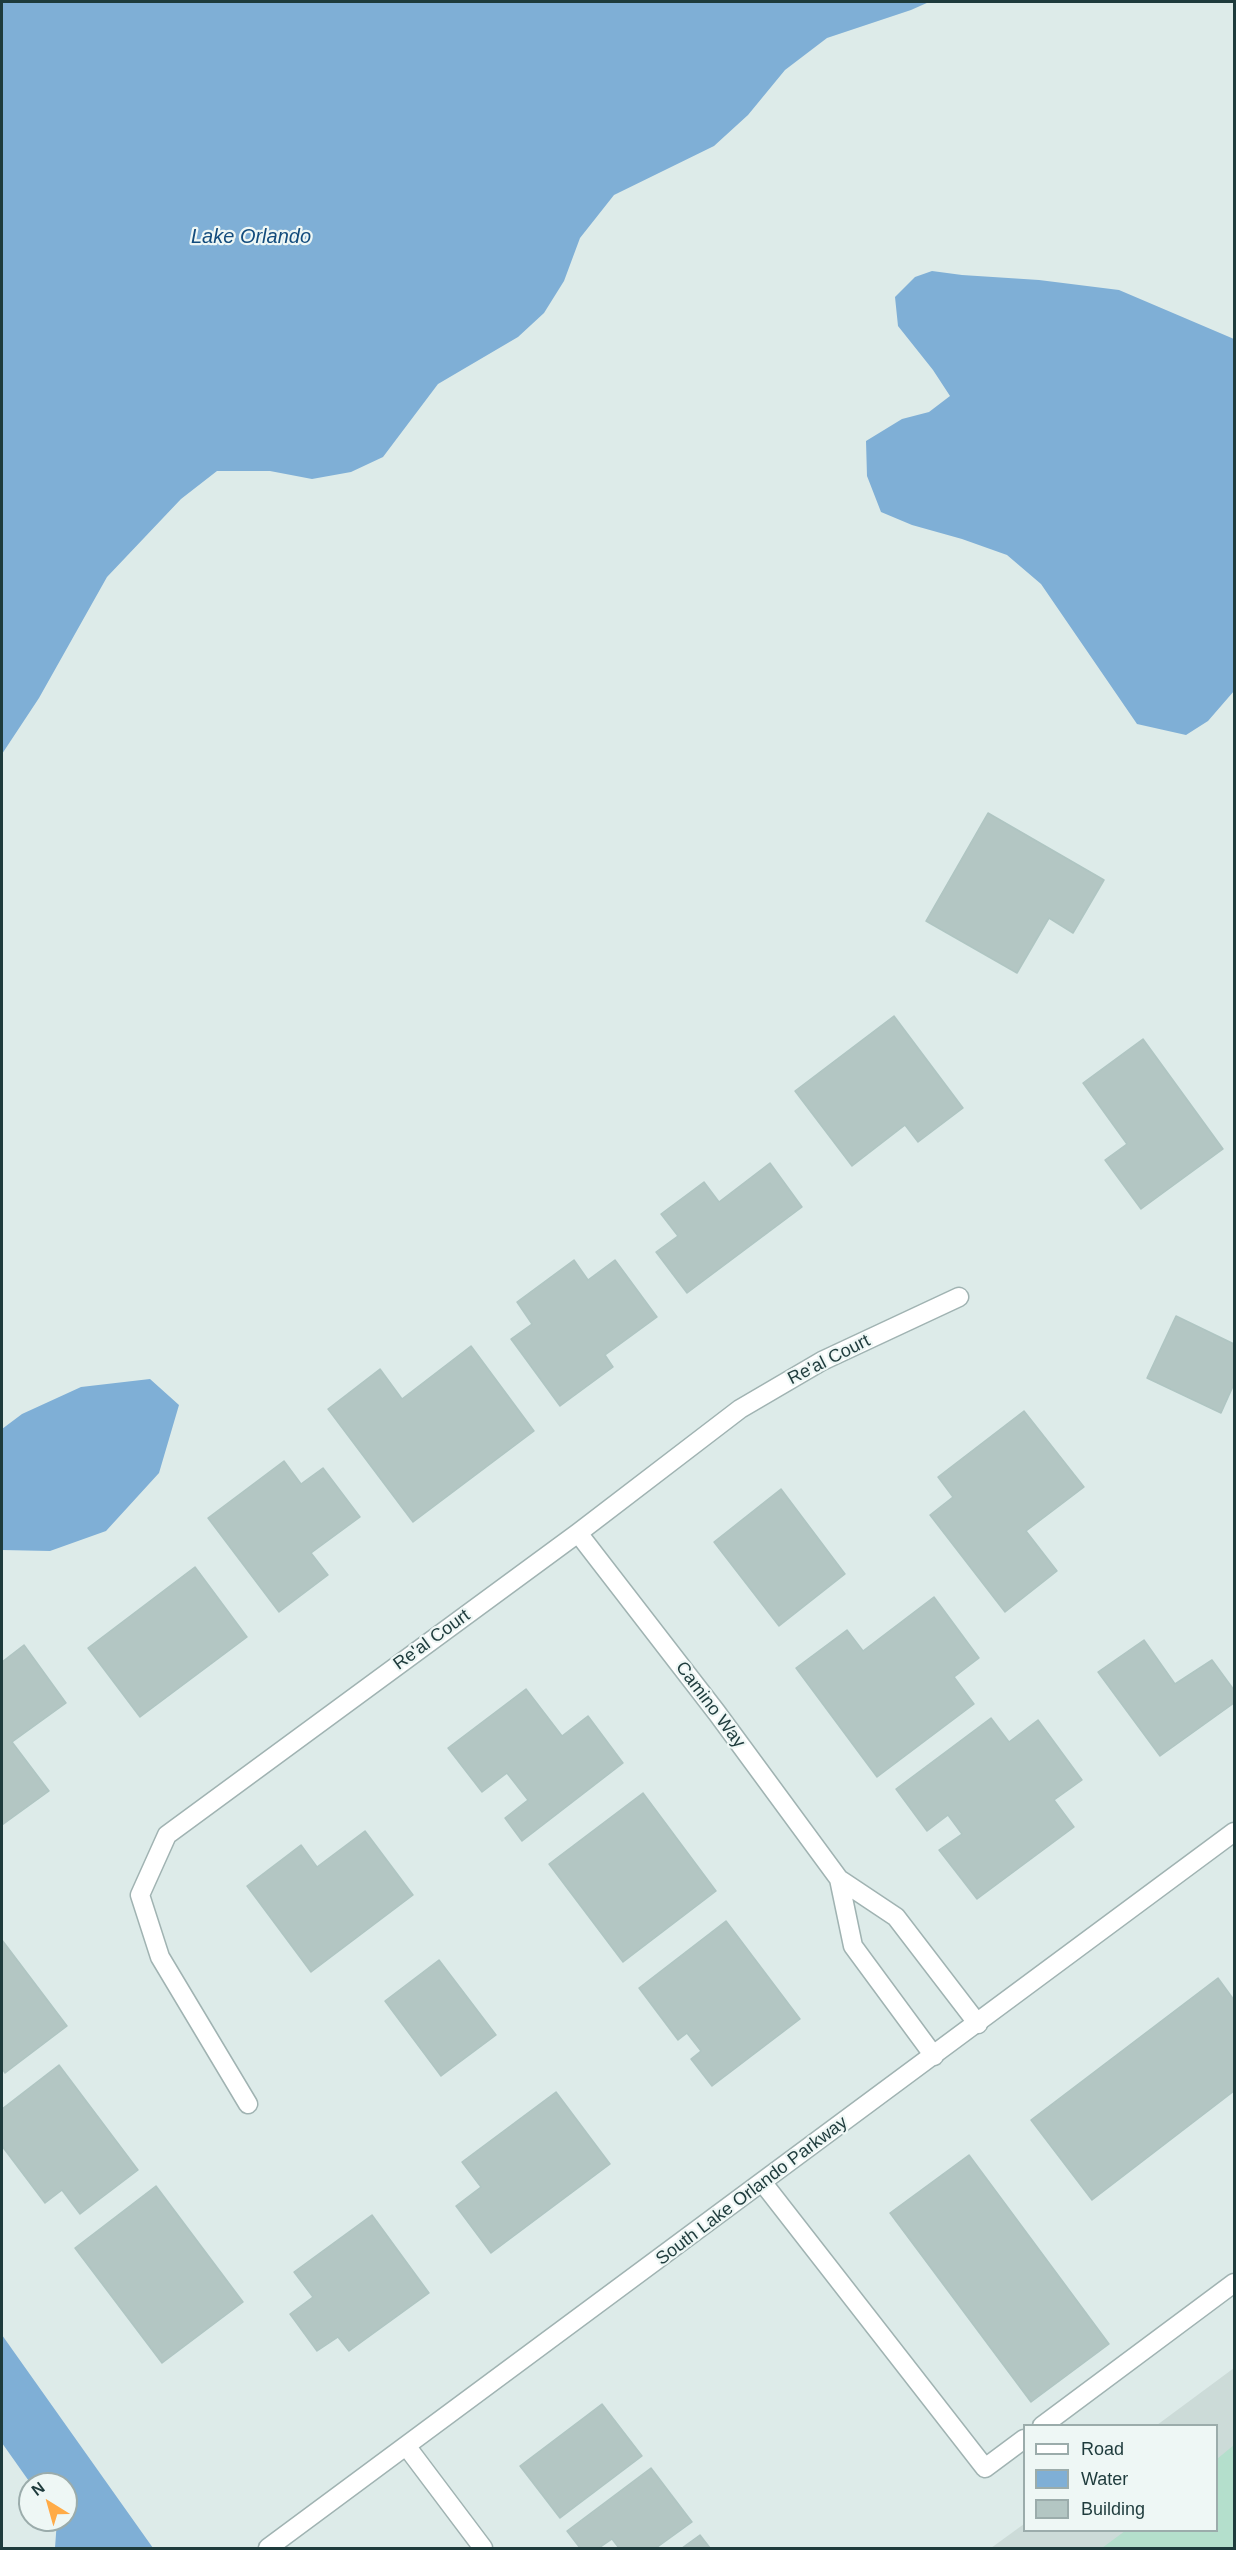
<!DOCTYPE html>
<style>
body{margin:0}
#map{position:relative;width:1236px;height:2550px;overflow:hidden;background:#ddebe9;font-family:Helvetica,sans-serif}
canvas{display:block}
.frame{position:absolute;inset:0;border:3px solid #1e3b3c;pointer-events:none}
.legend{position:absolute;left:1023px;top:2424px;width:195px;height:108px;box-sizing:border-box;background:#eef7f5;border:2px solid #9bacab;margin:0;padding:8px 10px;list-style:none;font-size:18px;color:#1e3b3c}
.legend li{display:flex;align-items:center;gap:12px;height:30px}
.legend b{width:30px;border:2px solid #9bacab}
.north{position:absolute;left:18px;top:2472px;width:60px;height:60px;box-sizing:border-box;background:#eef7f5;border:2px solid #9bacab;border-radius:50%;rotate:323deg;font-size:16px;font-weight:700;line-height:24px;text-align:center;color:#1e3b3c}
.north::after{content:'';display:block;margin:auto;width:21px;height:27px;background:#ffab47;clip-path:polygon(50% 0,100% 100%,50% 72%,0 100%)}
</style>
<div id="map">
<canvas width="1236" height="2550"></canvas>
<div class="frame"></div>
<ul class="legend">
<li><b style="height:8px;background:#fff"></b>Road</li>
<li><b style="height:16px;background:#7fafd6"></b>Water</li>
<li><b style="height:16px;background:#b3c6c3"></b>Building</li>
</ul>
<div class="north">N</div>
</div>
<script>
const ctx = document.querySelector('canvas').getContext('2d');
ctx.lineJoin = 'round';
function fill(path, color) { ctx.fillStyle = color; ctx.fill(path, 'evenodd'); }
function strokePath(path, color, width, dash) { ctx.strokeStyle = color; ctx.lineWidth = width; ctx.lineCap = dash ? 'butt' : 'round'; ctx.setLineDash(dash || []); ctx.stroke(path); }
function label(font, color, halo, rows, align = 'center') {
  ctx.font = font + ' Helvetica,sans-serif'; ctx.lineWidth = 4.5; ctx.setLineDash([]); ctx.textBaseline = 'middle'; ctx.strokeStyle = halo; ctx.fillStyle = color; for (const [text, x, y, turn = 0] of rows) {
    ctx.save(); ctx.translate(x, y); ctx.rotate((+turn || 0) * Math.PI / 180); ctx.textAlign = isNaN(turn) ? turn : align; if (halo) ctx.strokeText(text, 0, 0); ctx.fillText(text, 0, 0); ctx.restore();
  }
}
const built = new Path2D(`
 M1234,2368V2548H991L1024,2524V2530H1216V2426L1157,2425Z`);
const green = new Path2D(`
 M1234,2445V2548H1102L1125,2531L1216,2530L1217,2459Z`);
const water = new Path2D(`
 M2,2H929L911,10L827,38L785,70L748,115L714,146L614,195L580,238L564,281L544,313L518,337L438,384L383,457L351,472L312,479L270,471H217L181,499L107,577L39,698L2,754Z
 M932,271L962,275L1039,280L1119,290L1234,339V691L1208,721L1186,735L1137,724L1041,584L1007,555L962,539L912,525L881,512L867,476L866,441L902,419L929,412L950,396L933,370L898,326L895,297L915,277Z
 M150,1379L179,1405L159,1473L106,1531L50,1551L2,1550V1429L22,1414L81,1387Z
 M2,2335L153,2548H55L57,2520H66V2484H31L2,2443Z`);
const building = new Path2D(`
 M988,813L1104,880L1073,933L1049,918L1017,973L926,921Z
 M894,1016L963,1108L918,1142L905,1125L852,1166L795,1091Z
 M1143,1039L1223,1149L1141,1209L1105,1160L1127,1144L1083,1083Z
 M770,1163L802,1207L687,1293L656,1252L678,1236L661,1214L704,1182L719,1202Z
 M574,1260L588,1280L615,1260L657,1317L605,1355L613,1367L560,1406L511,1339L532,1324L517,1302Z
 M1176,1316L1234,1344V1384L1221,1413L1147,1378Z
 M471,1346L534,1431L413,1522L328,1409L380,1369L402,1399Z
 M1024,1411L1084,1487L1026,1531L1057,1571L1005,1612L930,1515L953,1497L938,1477Z
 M284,1461L301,1484L323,1468L360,1517L311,1553L328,1575L279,1612L208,1518Z
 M781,1489L845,1574L779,1626L714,1542Z
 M195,1567L247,1637L140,1717L88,1648Z
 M934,1597L979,1658L954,1677L974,1704L877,1777L796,1668L847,1630L863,1651Z
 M1144,1640L1175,1684L1212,1660L1234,1690V1703L1160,1756L1098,1672Z
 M24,1645L66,1703L12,1742L49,1791L2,1825V1662Z
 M526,1689L562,1736L588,1716L623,1763L522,1841L505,1818L528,1800L507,1773L482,1792L448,1748Z
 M991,1718L1009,1742L1038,1720L1082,1780L1054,1800L1074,1827L977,1899L939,1850L962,1834L948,1815L927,1831L896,1789Z
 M643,1793L716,1891L623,1962L549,1864Z
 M365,1831L413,1895L311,1972L247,1886L301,1845L317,1867Z
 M726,1921L800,2019L712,2086L691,2059L701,2051L687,2033L678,2040L639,1988Z
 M2,1940L67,2026L5,2073L2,2068Z
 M439,1960L496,2035L441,2076L385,2001Z
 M1218,1978L1234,2000V2091L1092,2200L1031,2120Z
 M59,2065L138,2170L80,2214L62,2190L45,2203L2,2146V2109Z
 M556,2092L610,2164L491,2253L456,2206L481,2187L462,2162Z
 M969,2155L1109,2344L1031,2402L890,2213Z
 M156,2186L243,2302L162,2363L75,2248Z
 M372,2215L429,2293L349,2351L338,2337L317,2351L290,2314L313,2297L294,2272Z
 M602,2404L642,2456L560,2518L520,2466Z
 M651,2468L692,2522L656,2548H619L612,2539L599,2548H580L567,2531Z
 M700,2535L710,2548H682Z`);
const minor = new Path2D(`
 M578,1533L717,1713L839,1879L896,1917L978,2024
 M839,1879L853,1946L934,2056
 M248,2104L160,1957L140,1895L167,1835L578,1533L740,1409L822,1361L959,1297
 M763,2183L985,2468L1024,2439
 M1042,2426L1234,2283
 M407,2447L483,2548`);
const tertiary = new Path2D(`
 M268,2548L1234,1832`);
const streetNames = [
 ["Re'al Court",829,1360,-27],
 ["Re'al Court",432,1640,-36],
 ["Camino Way",710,1705,53],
 ["South Lake Orlando Parkway",752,2191,-37]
];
const waterNames = [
 ["Lake Orlando",251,237]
];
fill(built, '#ccdbd8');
fill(green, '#b4dfcc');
fill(water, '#7fafd6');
fill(building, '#b3c6c3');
strokePath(building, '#afc5c2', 1.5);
strokePath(minor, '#a0b3b2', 21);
strokePath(tertiary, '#a0b3b2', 21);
strokePath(minor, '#fff', 18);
strokePath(tertiary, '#fff', 18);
label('18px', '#1e3b3c', '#eef7f5', streetNames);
label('italic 20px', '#134c7d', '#eef7f5', waterNames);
</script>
